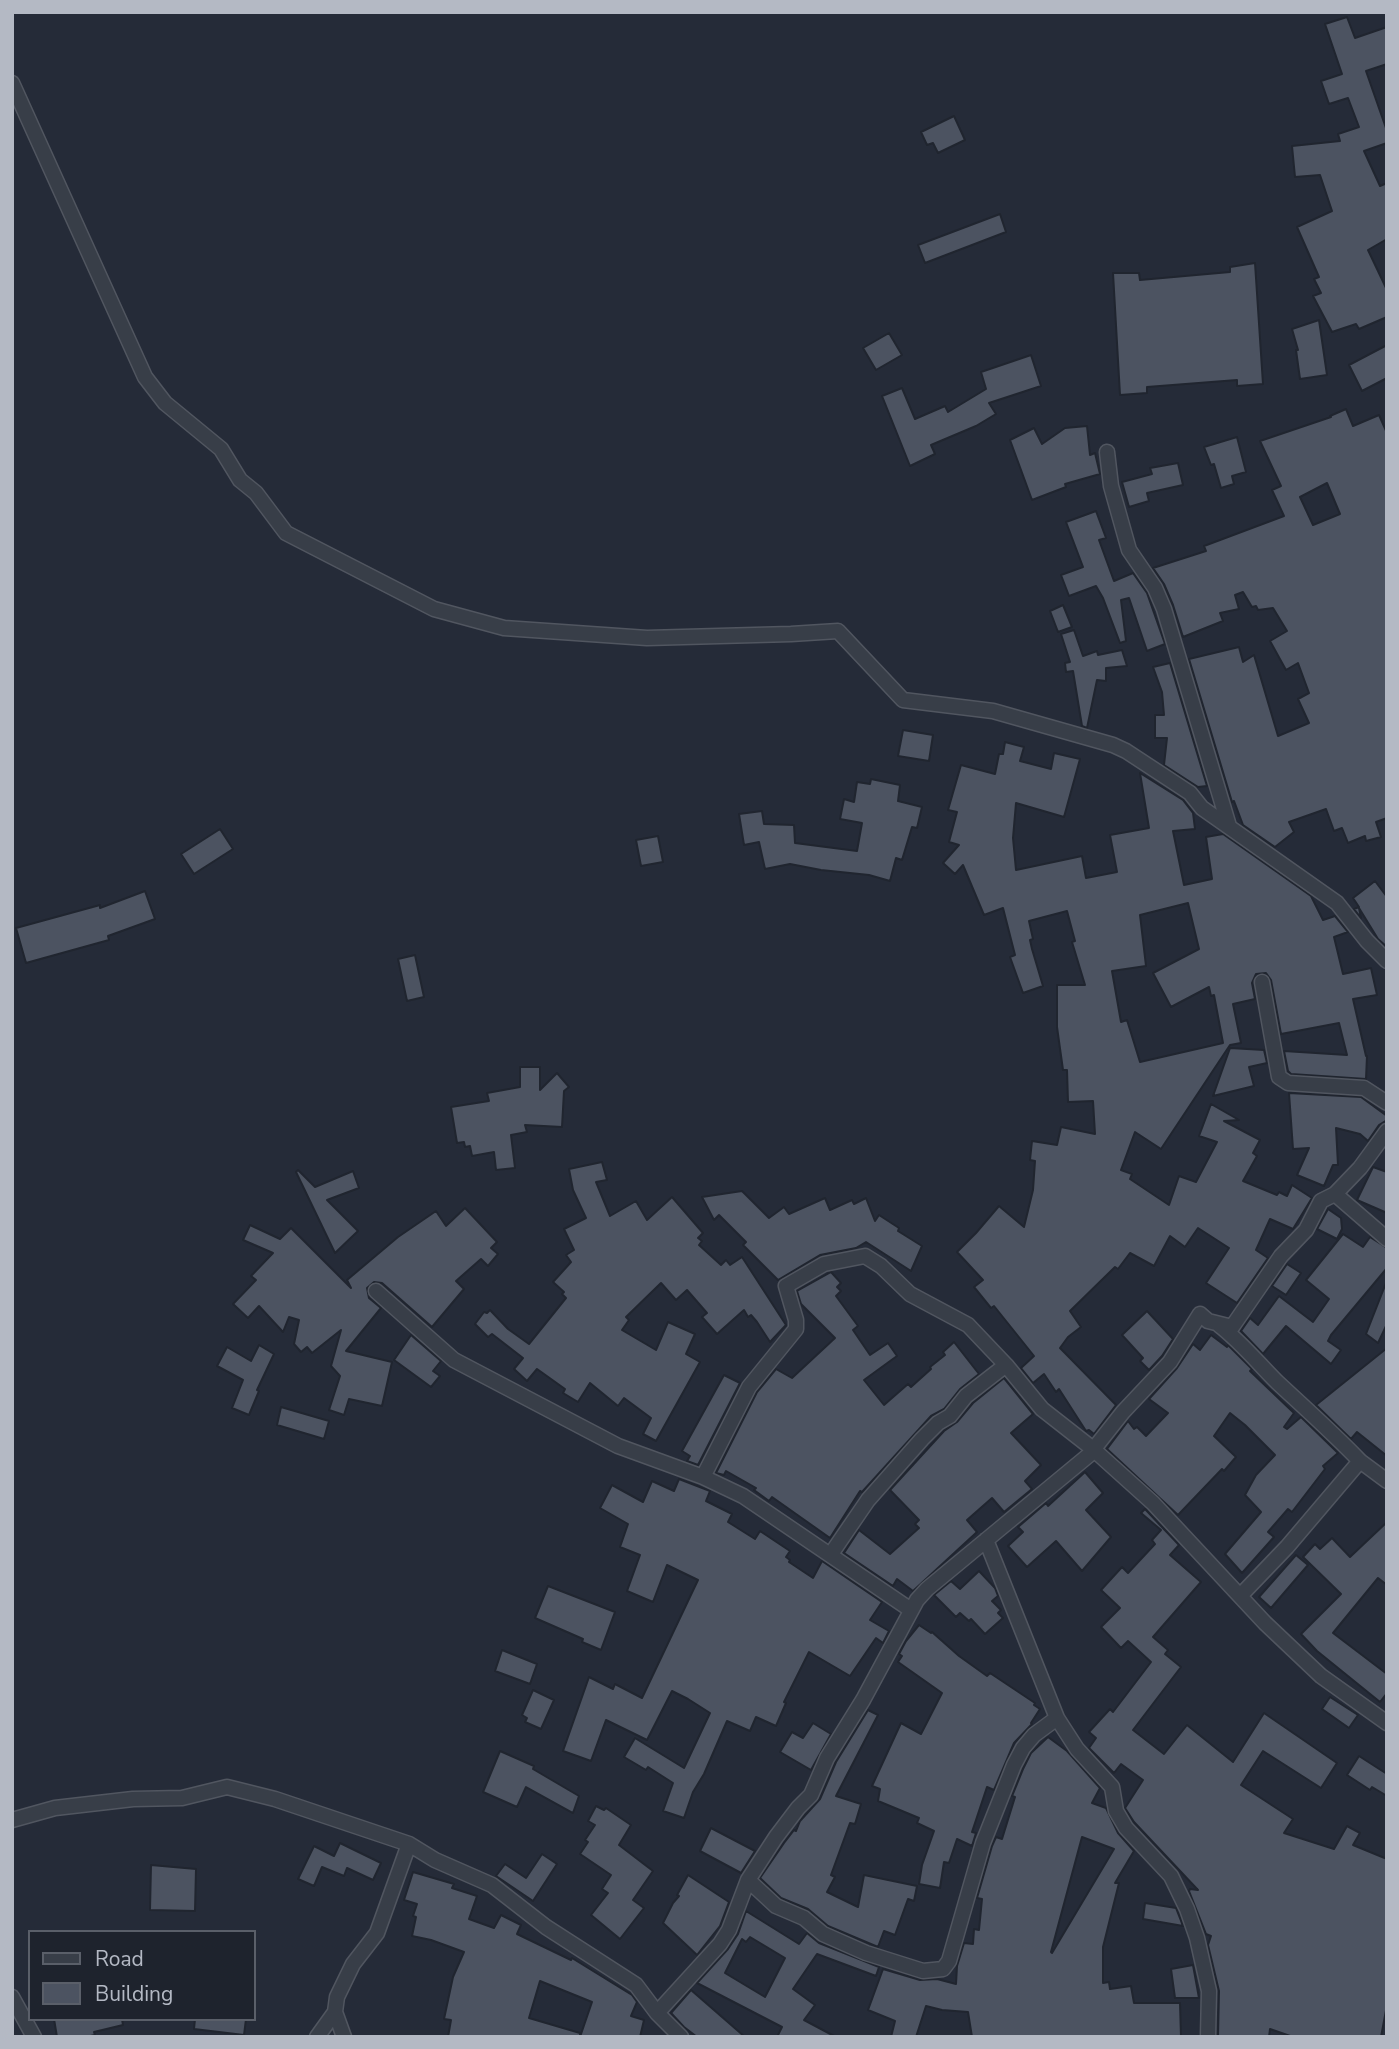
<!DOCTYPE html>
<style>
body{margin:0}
#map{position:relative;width:1399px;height:2049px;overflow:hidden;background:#252b38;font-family:"Nunito Sans",sans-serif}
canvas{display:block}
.frame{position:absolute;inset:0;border:14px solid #b4b9c4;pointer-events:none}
.legend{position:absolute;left:28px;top:1930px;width:228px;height:91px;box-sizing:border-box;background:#1e232d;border:2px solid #5a5f69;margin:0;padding:9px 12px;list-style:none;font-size:21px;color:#b4b9c4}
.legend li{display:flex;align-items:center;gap:14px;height:35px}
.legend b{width:35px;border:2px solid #5a5f69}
</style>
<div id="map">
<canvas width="1399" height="2049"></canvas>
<div class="frame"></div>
<ul class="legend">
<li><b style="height:9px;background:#383e48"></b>Road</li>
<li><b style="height:19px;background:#4c5361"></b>Building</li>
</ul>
</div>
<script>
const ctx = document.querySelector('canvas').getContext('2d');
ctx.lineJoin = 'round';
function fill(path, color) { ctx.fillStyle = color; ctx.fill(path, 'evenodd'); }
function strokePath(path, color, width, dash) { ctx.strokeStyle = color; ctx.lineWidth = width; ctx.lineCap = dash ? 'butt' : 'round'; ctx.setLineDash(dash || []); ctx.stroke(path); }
const building = new Path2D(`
 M1347,17L1355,38L1387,27V64L1366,71L1387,131V143L1364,151L1380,186L1387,183V239L1368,250L1387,290V317L1359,329L1356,324L1332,332L1313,296L1321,293L1314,279L1319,277L1297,227L1332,211L1320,175L1295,177L1292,146L1340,141L1338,134L1359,127L1348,98L1329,104L1321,81L1342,74L1325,24Z
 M954,116L965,140L938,153L933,143L927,145L921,132Z
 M1000,214L1006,232L925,263L918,245Z
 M1255,263L1263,384L1237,386V380L1147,387V393L1120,395L1113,273H1139L1140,280L1230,272V267Z
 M1319,320L1327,375L1300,379L1296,350H1298L1292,329Z
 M889,333L902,355L876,370L863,348Z
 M1387,345V378L1362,391L1349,365Z
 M1031,355L1041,386L989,403L996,414L976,426L931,445L935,454L910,466L882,396L902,388L915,419L945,406L948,412L986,389L981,372Z
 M1346,409L1353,426L1379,415L1387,433V818L1376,822L1381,837L1366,841L1365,836L1348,843L1342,828L1334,831L1326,809L1289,822L1294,832L1275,847L1243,825L1234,801L1232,802L1189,659L1239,647L1243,662L1254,655L1278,736L1309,723L1298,699L1309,693L1298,663L1286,670L1270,641L1287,631L1273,608L1258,610L1256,606L1252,607L1243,592L1235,595L1239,609L1220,613L1223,621L1183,637L1173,605L1164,584L1153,568L1206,551L1204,546L1284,516L1272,490L1281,486L1260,441L1331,417L1330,416ZM1327,483L1340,514L1313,525L1300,497Z
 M1087,426L1090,455L1095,453L1100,474L1065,484L1066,487L1032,500L1010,440L1034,428L1042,444L1065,428Z
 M1237,437L1246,472L1232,476L1234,484L1221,488L1214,464L1211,465L1204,447Z
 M1178,463L1183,485L1147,493L1149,501L1129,507L1122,482L1152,474L1150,468Z
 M1096,511L1106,538L1099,540L1114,581L1133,573L1147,593L1165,644L1147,651L1129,598L1121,600L1126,641L1120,643L1103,598L1096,586L1069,596L1061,575L1083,567L1066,522Z
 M1063,605L1072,627L1058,632L1050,611Z
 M1074,630L1083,656L1097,651L1098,655L1122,650L1127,666L1106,668V681L1097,680L1087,728L1082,726L1073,671L1066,672L1065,663L1070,662L1061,634Z
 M1170,663L1207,786L1198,787L1164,765L1167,738H1155V715H1164L1162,692L1153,667Z
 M903,730L933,735L929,761L898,756Z
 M1005,742L1024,747L1020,761L1051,769L1054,753L1080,759L1064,817L1016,803L1013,838L1016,870L1082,856L1086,878L1117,872L1110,835L1149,828L1140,773L1183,800L1193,813L1195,829L1173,831L1184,885L1212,879L1206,837L1223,834L1311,896L1323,920L1335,916L1348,932L1334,937L1343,974L1371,968L1377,995L1353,999L1366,1056H1367L1366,1079L1291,1074L1288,1071L1284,1051L1347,1055L1339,1023L1281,1034L1271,980L1266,973L1256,974L1252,983L1255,999L1233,1004L1241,1043L1230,1045L1161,1149L1135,1132L1121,1170L1132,1174L1130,1179L1169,1205L1179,1176L1196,1182L1217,1142L1199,1136L1211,1104L1239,1120L1224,1121L1260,1140L1253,1153L1257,1156L1243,1181L1277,1195L1279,1192L1287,1196L1292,1185L1312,1198L1293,1229L1270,1219L1256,1250L1268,1258L1237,1303L1206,1283L1229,1248L1198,1228L1185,1247L1170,1236L1154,1266L1130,1253L1118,1269L1115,1267L1070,1311L1081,1327L1068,1337L1060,1348L1116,1405L1094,1434L1089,1430L1086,1431L1059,1389L1056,1392L1044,1374L1033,1383L1021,1368L1034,1356L994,1306L991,1308L974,1287L983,1280L957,1252L976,1233L999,1206L1024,1227L1033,1190L1035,1161L1030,1160L1032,1141L1057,1145L1061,1127L1095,1134L1093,1101L1068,1102L1067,1070H1063L1057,1027V985H1085L1072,942L1075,941L1067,911L1029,921L1033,939L1030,940L1032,949L1043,986L1023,993L1010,957L1015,955L1003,908L984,915L963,865L955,874L943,863L959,845L949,842L957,812L948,810L961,765L995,774L999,754H1003ZM1188,903L1199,949L1153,973L1171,1007L1209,987L1211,996L1214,995L1223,1043L1140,1062L1127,1020L1121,1022L1112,971L1146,966L1140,915Z
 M871,779L900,785L898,801L922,807L917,828L912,827L902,860L896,858L890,881L869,875L821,870L790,864L765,869L759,842L744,845L739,814L762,811L764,824L794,825L795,843L857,851L862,823L840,819L844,799L854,802L857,782L870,784Z
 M220,829L233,849L194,874L181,854Z
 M658,836L663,862L641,866L636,840Z
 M1375,881L1387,897V947L1378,939L1359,908L1361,918L1354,909L1359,907L1353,898Z
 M145,891L155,919L108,936L109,940L26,963L16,928L100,905V908Z
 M415,955L424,997L407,1001L398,959Z
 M1230,1048L1264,1050L1267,1063L1249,1067L1254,1086L1213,1096Z
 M520,1067H540V1090L557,1073L569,1087L564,1091L562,1127L525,1125L527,1132L511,1135L515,1168L496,1170L494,1152L472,1156L470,1146L465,1147L464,1142L457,1143L451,1107L489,1101L487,1093L520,1087Z
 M1289,1093L1361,1097L1387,1116V1120L1379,1125L1368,1141L1360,1134L1336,1128L1338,1165H1333L1324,1186L1297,1175L1309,1148L1293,1149Z
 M602,1162L607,1180L596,1182L610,1216L636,1201L647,1220L672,1197L703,1233L698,1238L702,1241L699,1245L721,1265L726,1260L730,1265L742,1257L786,1325L770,1342L757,1322L751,1315L748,1317L744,1310L717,1334L702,1317L707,1313L687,1290L676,1300L661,1283L626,1317L629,1320L622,1330L656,1350L668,1322L695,1334L686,1354L700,1362L656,1441L643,1434L651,1418L624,1398L618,1406L590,1383L578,1402L563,1393L565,1389L537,1369L527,1381L514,1369L523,1358L492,1334L488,1337L475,1324L484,1312L487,1313L490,1310L508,1329L529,1344L566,1298L562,1294L564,1292L553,1282L571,1262L566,1255L574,1250L564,1229L586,1218L573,1190L569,1169Z
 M1373,1167L1387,1172V1213L1357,1200Z
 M298,1170L315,1187L353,1171L359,1188L327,1200L358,1231L335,1253L296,1172Z
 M742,1191L769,1218L784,1207L789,1214L825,1198L830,1210L852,1200L854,1204L866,1198L875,1221L879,1215L899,1228L898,1231L922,1246L911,1271L866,1242L856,1248L820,1255L778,1280L743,1245L746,1242L719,1215L714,1220L702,1197Z
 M465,1208L497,1242L491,1248L498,1254L488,1266L481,1259L456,1281L464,1289L432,1327L382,1283L374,1282L367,1288L369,1298L381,1308L346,1351L392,1362L382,1406L349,1399L344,1415L329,1410L340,1376L331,1366L341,1330L312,1353L307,1347L301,1352L294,1344L299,1320L289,1317L283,1332L259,1306L248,1318L233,1304L256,1280L251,1276L273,1253L243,1240L250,1225L280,1239L291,1228L351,1288L347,1280L398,1237L436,1211L446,1226Z
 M1328,1209L1341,1218L1342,1229L1337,1239L1317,1229Z
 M1343,1234L1363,1247L1370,1237L1387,1248V1268L1331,1335L1328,1341L1341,1350L1331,1364L1286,1326L1263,1354L1241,1331L1250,1318L1258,1325L1279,1296L1313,1322L1329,1299L1306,1280Z
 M1287,1264L1301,1273L1286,1295L1272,1286Z
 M831,1272L841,1283L837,1287L841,1291L836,1296L858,1326L853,1330L870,1355L888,1343L897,1356L864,1380L884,1405L908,1384L911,1387L931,1369L930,1367L945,1355L943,1352L954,1342L979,1374L960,1389L944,1409L931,1416L862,1492L860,1491L830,1538L772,1497L769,1501L754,1490L756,1488L726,1471L724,1475L716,1473L757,1392L776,1369L792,1378L835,1338L801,1304L797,1291Z
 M1386,1283L1387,1324L1378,1343L1366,1334Z
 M1147,1311L1173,1339L1162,1356L1149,1370L1140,1361L1143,1358L1122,1335Z
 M411,1335L441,1361L433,1371L440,1376L431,1387L394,1360Z
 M1211,1335L1227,1347L1228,1345L1252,1369L1250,1371L1294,1413L1284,1427L1287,1429L1301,1417L1338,1453L1323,1466L1325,1469L1292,1512L1288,1509L1268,1532L1274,1537L1242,1573L1225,1554L1261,1512L1245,1495L1256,1475L1275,1455L1245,1425L1230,1413L1214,1436L1236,1457L1224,1471L1222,1469L1178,1515L1107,1449L1128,1421L1134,1429L1137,1427L1146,1436L1168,1413L1149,1399L1177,1368L1193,1344L1200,1350Z
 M259,1345L274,1354L257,1390L259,1391L249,1415L232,1408L243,1380L217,1366L227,1347L251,1361Z
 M1387,1348V1456L1357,1432L1351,1439L1316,1405Z
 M724,1375L740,1383L698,1465L687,1461L690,1456L682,1451Z
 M1004,1378L1033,1414L1011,1433L1041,1465L1025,1481L1032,1489L1004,1512L992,1498L967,1520L977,1532L913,1591L897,1579L893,1586L844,1553L859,1530L890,1554L919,1528L915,1524L919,1520L890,1490L944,1431L957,1422L973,1403Z
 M281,1407L329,1421L324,1439L277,1425Z
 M1085,1472L1103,1493L1086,1510L1111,1537L1082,1571L1056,1541L1027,1567L1008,1546L1023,1532L1018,1527L1046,1503L1048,1506Z
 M679,1479L710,1491L706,1501L732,1514L728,1522L755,1539L760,1531L790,1551L786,1557L790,1560L789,1562L813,1578L822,1561L882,1602L870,1620L889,1631L883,1643L876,1638L850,1676L809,1652L784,1702L786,1703L776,1726L756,1717L750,1731L727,1721L704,1774L693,1792L684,1818L663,1811L673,1783L648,1767L646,1770L624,1757L635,1738L684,1768L710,1713L688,1699L672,1691L647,1740L606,1720L591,1761L563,1751L589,1677L613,1689L615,1684L642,1698L698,1580L667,1565L653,1602L627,1591L640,1555L620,1547L628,1524L600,1508L612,1485L643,1502L652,1481L674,1491Z
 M1145,1509L1179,1545L1170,1555L1201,1582L1153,1637L1168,1650L1165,1654L1181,1667L1133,1730L1164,1754L1187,1725L1233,1762L1264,1713L1337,1763L1321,1788L1263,1751L1241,1785L1293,1819L1284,1833L1334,1849L1347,1826L1360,1833L1353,1845L1387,1859V2005L1381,2037H1293L1270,2029L1269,2037H1218L1219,1991L1208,1945L1211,1936L1206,1934L1189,1891L1190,1889L1198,1890L1134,1822L1125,1808L1143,1780L1121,1764L1114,1773L1089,1748L1096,1738L1089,1732L1110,1709L1113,1712L1151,1662L1128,1641L1121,1648L1101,1627L1120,1608L1101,1590L1122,1567L1128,1573L1155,1544L1152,1540L1161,1530L1141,1513Z
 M1387,1522V1585L1378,1578L1333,1633L1387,1674V1693L1380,1702L1317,1651L1301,1634L1341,1594L1303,1557L1315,1544L1320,1549L1332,1538L1350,1557Z
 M1296,1555L1308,1565L1271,1608L1259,1597Z
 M979,1571L995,1588L998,1596L992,1601L1001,1610L998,1613L1003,1618L985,1634L971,1619L969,1621L960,1613L956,1617L934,1595L951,1581L960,1589Z
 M548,1586L615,1612L601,1650L582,1642L583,1639L535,1618Z
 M919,1625L931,1633L932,1632L959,1656L987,1676L990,1673L1035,1703L1034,1705L1040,1709L1031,1723L1032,1724L1014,1743L994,1790L987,1787L972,1832L976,1833L972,1846L957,1839L949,1863L944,1862L940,1888L919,1884L922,1865L934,1831L917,1823L919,1818L878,1801L880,1789L872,1786L901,1723L921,1734L942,1693L898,1662L902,1656L899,1654L906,1641Z
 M502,1650L537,1664L530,1684L495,1671Z
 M533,1690L554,1700L541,1729L525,1722L527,1718L522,1715Z
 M1330,1697L1358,1715L1349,1728L1322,1709Z
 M868,1710L878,1715L836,1796L861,1804L855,1824L850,1823L831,1875L835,1877L827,1892L858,1907L864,1875L917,1886L914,1901L908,1899L895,1935L884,1931L878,1947L828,1926L808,1909L781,1898L760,1878L784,1843L794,1830L796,1831L800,1821L820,1799L836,1762Z
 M813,1723L831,1734L811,1770L780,1752L792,1732L803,1738Z
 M1048,1737L1067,1751L1100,1788L1092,1803L1106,1808L1118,1833L1134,1851L1115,1883H1119L1103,1947V1983L1109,1982L1110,1989L1131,1986L1134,2003H1180L1181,2037H972L968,2012L942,2010L926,2006L916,2037H891L895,2021L868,2010L883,1969L920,1980L937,1979L956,1984L957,1966L964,1943L973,1944L974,1929L979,1930L982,1899L977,1898L992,1846L996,1837L1002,1839L1015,1797L1012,1796L1023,1769L1031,1753ZM1082,1837L1114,1849L1052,1953L1051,1952Z
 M500,1751L534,1766L533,1769L579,1796L573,1813L526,1787L517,1807L483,1792Z
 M1359,1756L1387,1774V1796L1372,1787L1370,1790L1347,1775Z
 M596,1806L604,1810L606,1808L631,1825L619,1845L653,1871L633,1900L644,1908L620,1939L591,1915L608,1893L602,1889L611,1875L580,1854L588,1842L585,1840L595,1825L588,1821Z
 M711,1828L755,1851L741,1873L700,1851Z
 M340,1843L381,1863L373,1880L347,1868L344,1876L322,1867L314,1886L298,1879L314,1846L334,1856Z
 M542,1854L557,1864L533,1901L496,1876L505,1864L526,1878Z
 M151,1865L196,1869L195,1911L150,1910Z
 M413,1872L454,1884L452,1888L477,1896L469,1919L494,1928L501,1915L521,1925L517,1934L571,1960L572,1958L632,1995L637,2002L631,2016L644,2020L640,2037H580L592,2002L540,1981L529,2018L580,2033V2037H448L451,2020L444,2019L453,1977L464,1952L431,1940L412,1936L416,1917L413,1916L417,1904L404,1900Z
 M688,1875L729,1902L720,1926L697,1955L663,1923L673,1903L679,1896L677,1895Z
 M1145,1903L1176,1908L1183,1926L1143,1919Z
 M746,1911L799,1944L807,1933L819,1943L879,1967L876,1976L817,1954L793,1989L815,2005L804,2020L836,2037H777L782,2027L697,1983L728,1949L738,1934ZM750,1937L785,1958L765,1997L725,1973L742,1939L746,1942Z
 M1193,1965L1199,1998H1175L1171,1969Z
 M691,1990L745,2037H697L684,2027L671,2013Z
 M54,2019H122L123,2025L94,2032L95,2035L86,2037H57Z
 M195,2019H246L244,2035L194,2029Z`);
const street = new Path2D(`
 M12,83L145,377L165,403L221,449L240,480L256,493L286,533L434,609L504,628L647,638L791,634L838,631L903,700L993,711L1113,745L1126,751L1190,793L1202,808L1337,903L1367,941L1387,961
 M1107,452L1111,486L1129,550L1155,588L1164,609L1229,826
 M1262,982L1279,1077L1288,1083L1364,1088L1387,1103
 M1335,1194L1387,1239
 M376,1291L454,1360L618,1446L703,1477L743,1496L911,1610
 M1219,1325C1241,1342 1258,1363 1277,1382C1305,1408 1333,1433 1360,1461L1287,1547L1240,1596
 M1360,1461L1387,1481
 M703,1477L749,1387L796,1329V1320L786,1286L824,1264L865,1256L881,1266L910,1294L968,1325L1006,1365L1042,1409L1093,1449L1153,1503L1265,1623L1321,1676L1387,1723
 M986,1540L1057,1718L1077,1749L1112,1787L1116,1811L1126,1828L1171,1876L1187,1909L1197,1938L1209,1991L1208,2037
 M831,1554L868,1500L922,1439L938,1423L950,1416L966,1396L1006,1365
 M12,1820L55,1808L133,1799L182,1798L227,1787L275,1799L409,1844L435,1860L492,1885L546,1927L636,1985L657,2013L681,2037
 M748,1880L776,1906L804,1918L823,1934L866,1953L923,1971L943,1969L949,1961L983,1843L1014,1765L1023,1748L1034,1735L1057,1718
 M12,1997L34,2037
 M657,2013L720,1944L729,1930L748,1880L776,1837L798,1808L811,1795L827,1758L863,1700L917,1600L927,1589L1089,1455L1123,1412L1170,1362L1200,1314L1208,1321L1232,1327L1281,1256L1306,1230L1321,1201L1335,1194L1360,1168L1387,1131
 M317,2037L335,2012
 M344,2037L335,2012L337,1997L353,1964L377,1933L409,1844`);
fill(building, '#4c5361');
strokePath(building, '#20252f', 2);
strokePath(street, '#515660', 17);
strokePath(street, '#383e48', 14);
</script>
